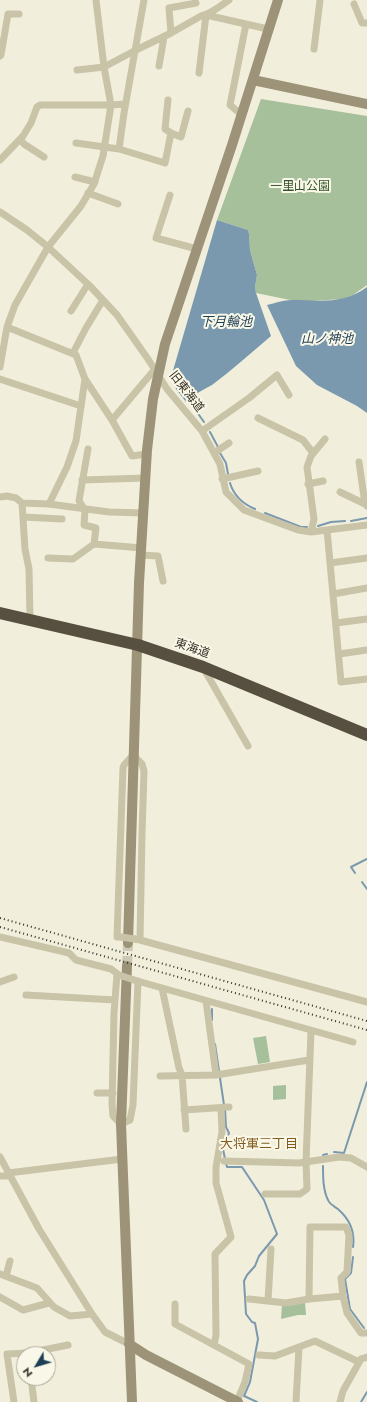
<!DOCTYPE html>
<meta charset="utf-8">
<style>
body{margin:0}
#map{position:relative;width:367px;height:1402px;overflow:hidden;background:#f1efdb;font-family:Jost,sans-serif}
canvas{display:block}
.north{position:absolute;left:16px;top:1346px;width:40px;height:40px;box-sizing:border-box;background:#f9f7e7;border:1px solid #aba89a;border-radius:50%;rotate:232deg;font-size:11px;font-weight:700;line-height:16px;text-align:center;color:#363127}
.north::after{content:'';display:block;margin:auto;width:14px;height:18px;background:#1d3e57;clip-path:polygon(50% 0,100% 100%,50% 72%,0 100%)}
</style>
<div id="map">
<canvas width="367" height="1402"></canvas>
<div class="north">N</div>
</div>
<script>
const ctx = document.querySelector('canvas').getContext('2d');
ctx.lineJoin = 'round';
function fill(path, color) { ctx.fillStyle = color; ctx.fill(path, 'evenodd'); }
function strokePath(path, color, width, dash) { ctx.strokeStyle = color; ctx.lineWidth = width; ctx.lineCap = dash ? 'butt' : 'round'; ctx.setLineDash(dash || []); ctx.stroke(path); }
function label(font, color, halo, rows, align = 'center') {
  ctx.font = font + ' Jost,"Noto Sans JP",sans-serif'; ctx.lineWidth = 4; ctx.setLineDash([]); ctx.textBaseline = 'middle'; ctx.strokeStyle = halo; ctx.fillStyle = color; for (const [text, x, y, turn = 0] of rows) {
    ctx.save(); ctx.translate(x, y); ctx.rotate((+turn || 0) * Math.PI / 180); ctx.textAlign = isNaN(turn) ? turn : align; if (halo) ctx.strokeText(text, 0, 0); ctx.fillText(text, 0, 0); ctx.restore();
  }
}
const green = new Path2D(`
 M261,99L367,116V285L353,295L345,299L309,301L290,300L256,293L255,287L257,275L250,250L249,234L248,230L217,220Z
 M266,1036L270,1062L258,1064L253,1038Z
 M286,1085V1099L273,1100V1086Z
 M305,1302L306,1315H298L281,1319L282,1305Z`);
const water = new Path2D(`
 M217,220L248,230L249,234L250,250L257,275L255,287L256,293L271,336C251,353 232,370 212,385C203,390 195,393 189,401L186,402L176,389L172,374Z
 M367,287V413L357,406L317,385L296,366L267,305C275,303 284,300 292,300C321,300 342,305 367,287Z`);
const stream = new Path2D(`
 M189,401L204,422
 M210,432L218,447
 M220,453L226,463L228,474
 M230,483C234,496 243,504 255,509
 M265,513L301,527H307
 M351,521L367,518
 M318,526L331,522L345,521
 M355,873L351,867L367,859
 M362,882L367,889
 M212,1009V1020
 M215,1044L224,1105
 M225,1109L226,1127L229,1133L223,1149L225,1159
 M334,1152L344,1153L367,1082
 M323,1155L327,1154
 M226,1163L227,1167H242L264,1200L277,1234L259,1256L255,1266L247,1275L244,1281L246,1314L252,1322L255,1323L258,1339L250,1382L244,1396L257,1402
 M323,1166C323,1177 323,1190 328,1200C330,1205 336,1207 339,1210C350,1220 355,1233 353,1247
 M353,1257L351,1273L345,1279L350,1309L364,1328
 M361,1402L367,1392`);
const secondaryTunnel = new Path2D(`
 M127,966L128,943`);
const street = new Path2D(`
 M144,0L124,113L119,149L165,163L171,133L181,137L188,111
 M354,4L362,23H367
 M206,15L268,29
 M171,33L169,8L196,3
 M314,49L320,0
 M0,56L1,55L8,14H19
 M159,66L164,37
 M77,70L104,67L136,50L171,33L201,16C211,14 220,6 229,0
 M199,73L206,15
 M168,100L165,129L171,133
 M242,115L230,105L246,24
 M20,139L24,144L44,157
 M76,143L119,149
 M0,160L23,136L31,123L37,107L40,105H111L125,104
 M75,177L95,182
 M88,193L118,204
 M170,195L156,238L197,249
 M0,212L27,230L48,247L90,286L117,315L148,359L167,389L202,431L220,464L226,492L244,510L298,530L311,532L367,525
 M71,311L88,284
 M7,327L76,355L85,379L112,420L132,456L147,454
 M73,353L86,328L103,300
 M0,367L7,327L15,305L48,247L81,206L94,184L103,156L111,105L104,67L96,0
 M0,379L81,406
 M258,418L303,440L313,453
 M112,420L155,369
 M202,431L249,398L277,375L289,395
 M88,449L79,501L85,510L84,525L96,528L94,544L142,548
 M214,453L229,443
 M359,462L365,504L367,506
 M222,479L258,471
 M82,480L146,478
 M308,484L323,481
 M340,492L365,504
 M0,497L7,496L16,498L22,503L49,504L109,512L144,513
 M22,503L25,549L29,569L30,619
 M49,504L67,467L76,441L85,379
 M23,517L62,519
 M327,530L341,682L367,679
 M311,532L314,519L307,467L311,456L325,439
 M141,555L158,556L163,581
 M48,558L73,559L94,544
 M330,563L367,558
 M333,594L367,588
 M336,623L367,619
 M339,654L367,650
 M204,669L248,746
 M0,937L69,953L76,960L111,969L119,975
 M121,937H117L123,768L124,765L133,755L142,764L144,771L142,834L140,940L135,939
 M140,940L367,1002
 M117,974L114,1013L112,1104L113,1116L121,1124L130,1120L133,1105L138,981
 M134,980L353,1042
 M0,982L14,977
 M162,988L179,1068L182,1075L186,1129
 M26,995L115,1000
 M206,1001L216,1075
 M160,1076L216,1075L309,1060
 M97,1093H113
 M184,1110L229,1107
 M0,1157L39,1229L92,1314L105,1332L129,1344
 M224,1161L299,1163L339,1157L351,1158L367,1167
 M8,1173L122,1159
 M0,1176H10
 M265,1194H300L307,1189L306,1162L311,1031
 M0,1274L37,1288L54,1307L70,1316L92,1314
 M6,1276L10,1261
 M0,1297L23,1310L49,1303
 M249,1299L286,1303L309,1299L343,1296
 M309,1299L310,1227H346L349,1235L347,1272L341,1278L343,1296L347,1313L361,1333H367
 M268,1301L271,1249
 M175,1304V1324L249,1364L245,1382L237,1401
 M214,1345L216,1335L215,1254L231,1237L216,1183V1167L222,1132L221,1108
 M28,1353L68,1345
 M259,1355L275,1356L315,1341L359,1362
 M31,1378L34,1402
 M14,1402L7,1354L28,1353V1354
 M296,1402L299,1348
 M340,1402L343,1391L361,1359L367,1357`);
const secondary = new Path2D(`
 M253,80L367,104
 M128,943L139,583L147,450L153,399L165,344L232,145L278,0
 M127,966L121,1124L132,1402
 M129,1344L146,1355L238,1402`);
const highway = new Path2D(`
 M0,613L138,645L203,667L367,735`);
const rail = new Path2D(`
 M0,918L367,1021
 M0,927L367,1030`);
const streetBridge = new Path2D(`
 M121,937L135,939
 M119,975L134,980`);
const parkNames = [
 ["一里山公園",300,187]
];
const streetNames = [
 ["旧東海道",186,392,52],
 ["東海道",192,649,19]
];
const waterNames = [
 ["下月輪池",226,323],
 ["山ノ神池",327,340]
];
const neighbourhoodNames = [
 ["大将軍三丁目",259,1145]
];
fill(green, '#a6c09b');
fill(water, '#7a99ae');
strokePath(stream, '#7a99ae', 2);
strokePath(secondaryTunnel, '#ccc9b7', 10, [10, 5]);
strokePath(street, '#c9c3a7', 7);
strokePath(secondary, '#9d9378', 10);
strokePath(highway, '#574f3f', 12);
strokePath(rail, '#363127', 2, [1, 3]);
strokePath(streetBridge, '#c9c3a7', 7);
label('12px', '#36542b', '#f9f7e7', parkNames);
label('12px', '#363127', '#f9f7e7', streetNames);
label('italic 13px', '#1d3e57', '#f9f7e7', waterNames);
label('13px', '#845c21', '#f9f7e7', neighbourhoodNames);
</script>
